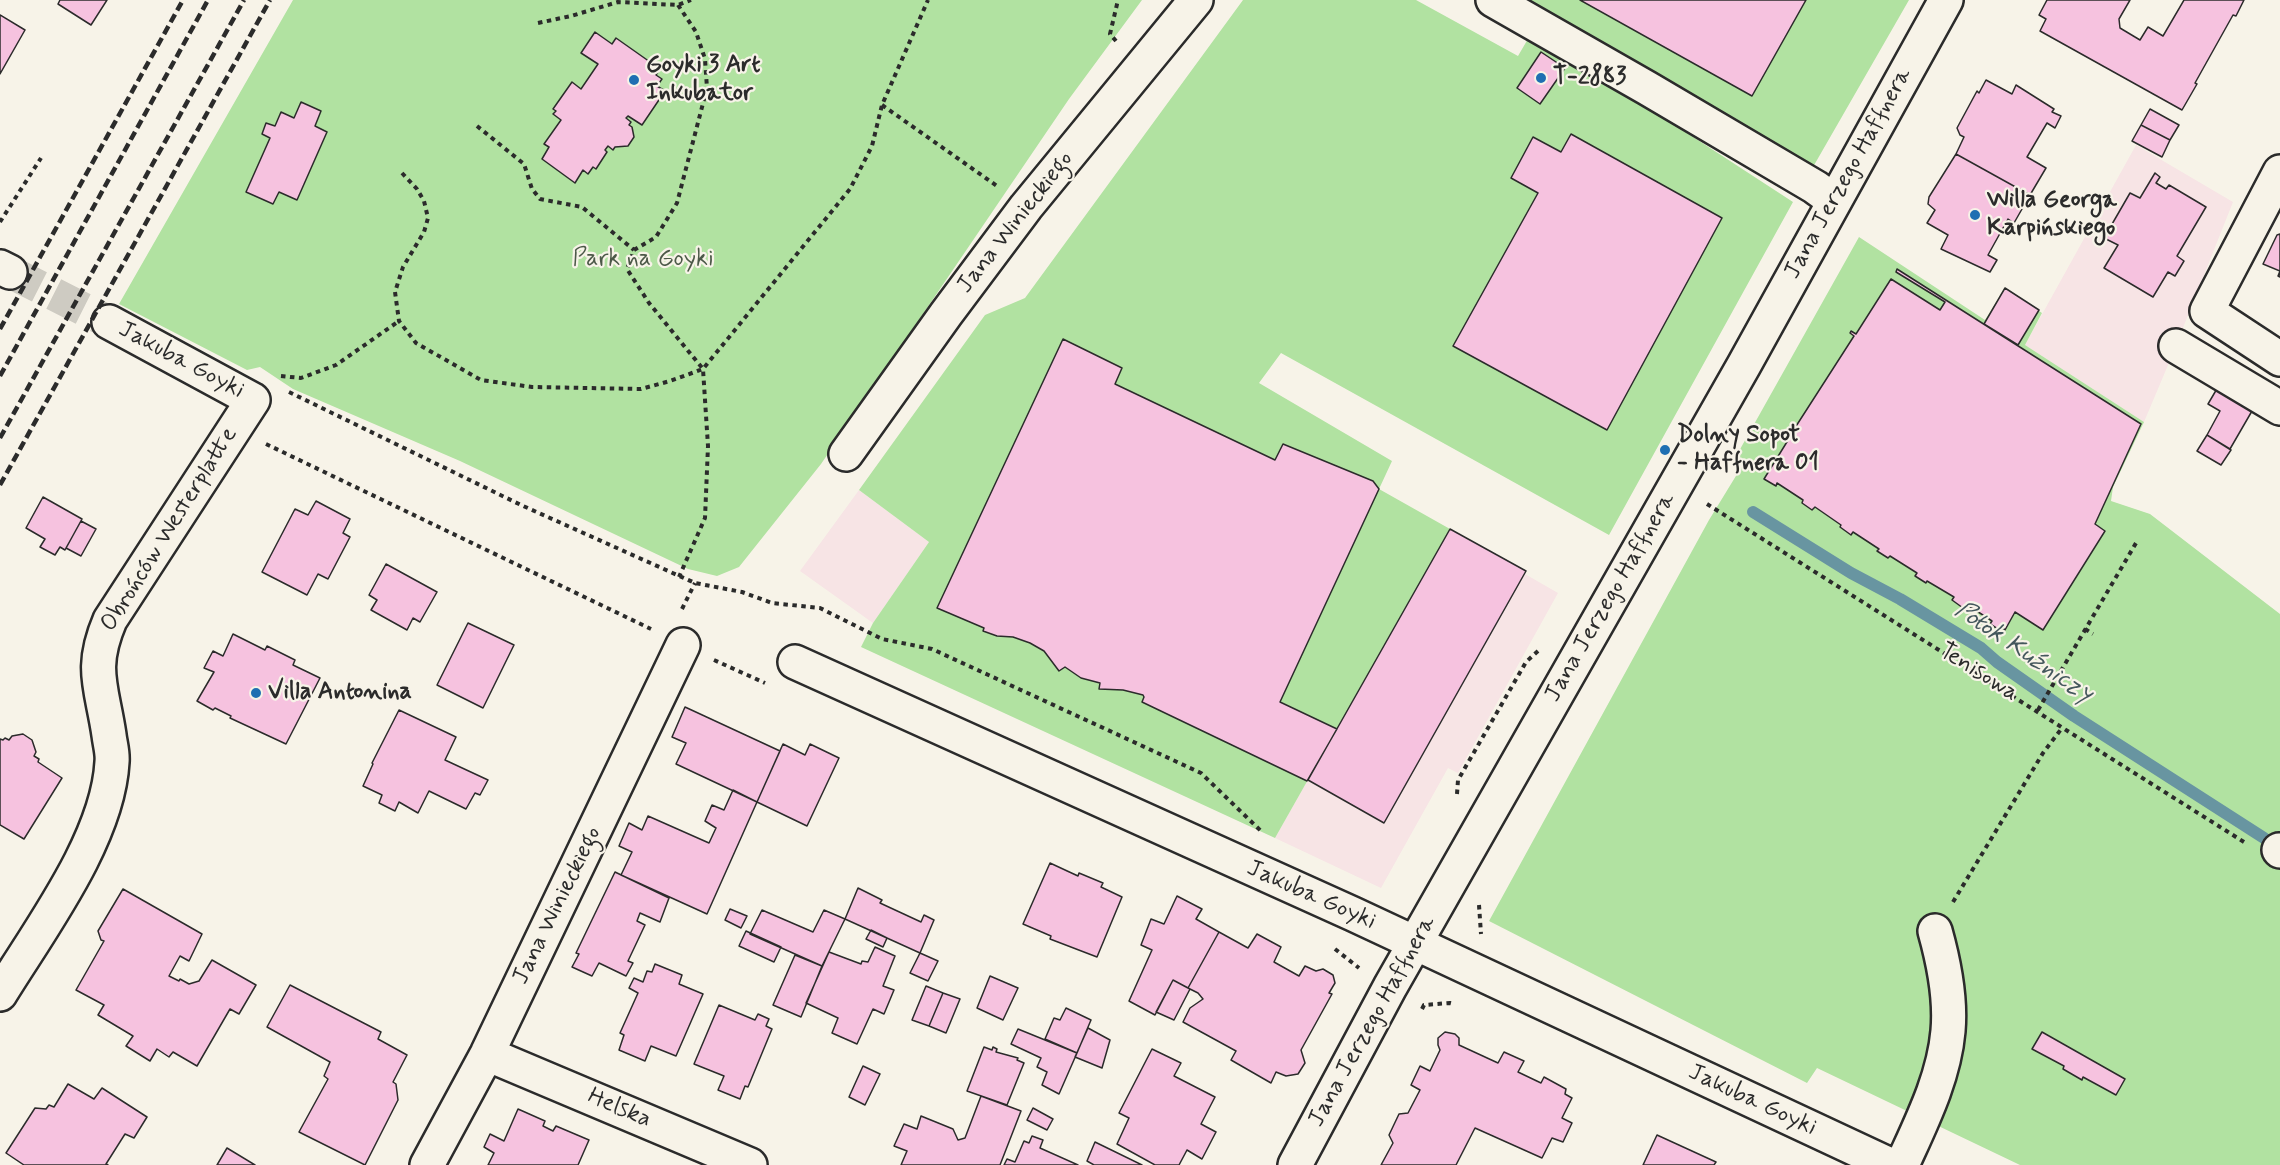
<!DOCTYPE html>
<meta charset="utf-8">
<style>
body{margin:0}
canvas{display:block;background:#f7f3e8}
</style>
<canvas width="2280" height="1165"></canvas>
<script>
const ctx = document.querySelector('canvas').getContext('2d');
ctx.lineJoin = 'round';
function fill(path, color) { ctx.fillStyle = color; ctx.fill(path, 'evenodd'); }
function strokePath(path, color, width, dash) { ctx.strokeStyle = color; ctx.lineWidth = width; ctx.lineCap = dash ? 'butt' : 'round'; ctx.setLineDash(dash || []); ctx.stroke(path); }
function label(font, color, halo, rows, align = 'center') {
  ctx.font = font + ' Mynerve,sans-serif'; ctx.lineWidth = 4.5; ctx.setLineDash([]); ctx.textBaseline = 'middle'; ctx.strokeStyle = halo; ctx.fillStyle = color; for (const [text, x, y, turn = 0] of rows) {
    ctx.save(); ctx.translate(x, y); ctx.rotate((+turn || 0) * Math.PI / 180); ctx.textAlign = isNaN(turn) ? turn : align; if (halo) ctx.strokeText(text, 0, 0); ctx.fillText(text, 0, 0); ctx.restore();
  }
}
const built = new Path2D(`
 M2136,145L2233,202L2171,358L2144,422L2025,345Z
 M859,490L929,542L873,623L800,571Z
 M1450,529L1526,571L1525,574L1558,593L1458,773L1448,768L1381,888L1275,838Z`);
const green = new Path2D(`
 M293,0H1142L1069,99L821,464L739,567L717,576L688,569L460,461L293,389L260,367L247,370L119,304Z
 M1243,0H1416L1518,56L1532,32L1793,202L1609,535L1281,353L1259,383L1392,461L1379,489L1450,529L1275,838L861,647L873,623L929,542L859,490L985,315L1025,298Z
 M1516,0H1909L1813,167Z
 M1859,237L1985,320L2005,288L2042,313L2025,345L2144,422L2113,487L2111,501L2150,514L2280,614V1165H2020L1817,1068L1807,1083L1489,921L1709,520L1742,466L1734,460Z`);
const stream = new Path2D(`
 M1753,512L1851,573L1900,599L1981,648L1997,662L2074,716L2264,838`);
const building = new Path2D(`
 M60,0H107L91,25L58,4Z
 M1580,0H1806L1752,96Z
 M2047,0H2130L2119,19L2120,28L2140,40L2148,27L2163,36L2184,0H2244L2236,16L2233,15L2195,83L2197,84L2182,110L2040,31L2046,19L2039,15Z
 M0,15L25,30L0,74Z
 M595,32L612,44L616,38L660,69L656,75L662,79L657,86L665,91L642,125L628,116L626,118L631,122L629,125L632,127L634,137L628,146L615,147L613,150L608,146L605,150L607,152L596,169L593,167L588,174L583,170L575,183L542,159L549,147L544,144L561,120L553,114L556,111L553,109L572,82L581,89L598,64L581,53Z
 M1541,52L1565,68L1540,104L1517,88Z
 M1986,80L2012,94L2016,85L2054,109L2052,112L2061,116L2055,128L2047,123L2027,157L2046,168L2030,195L1956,154L1964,137L1960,135L1957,128L1977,91L1979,93Z
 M301,102L321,111L315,126L327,132L297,200L279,192L273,204L246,192L270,138L262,134L266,123L275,126L281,112L294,118Z
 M2150,109L2179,125L2170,140L2141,125Z
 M2141,125L2170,140L2162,157L2132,141Z
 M1571,134L1722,218L1607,430L1453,346L1538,193L1511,178L1533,137L1561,152Z
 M1956,154L2030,195L2014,223L2008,219L1988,255L1997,260L1990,272L1941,249L1948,235L1927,223L1935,210L1928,204L1929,197Z
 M2155,173L2160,177L2156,183L2166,189L2169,185L2206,207L2177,256L2184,261L2175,276L2168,272L2153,297L2104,268L2118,245L2104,238L2130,193L2140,198Z
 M2280,234V277L2278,276L2280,271L2263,264L2277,235Z
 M1897,269L2141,424L2095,524L2105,531L2043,630L2015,612L2005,630L2003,628L2001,631L1990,624L1992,621L1966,604L1963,608L1952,600L1954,597L1927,581L1926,583L1915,576L1917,573L1890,556L1888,558L1877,551L1879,549L1853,532L1851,535L1840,527L1841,525L1815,507L1812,510L1802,503L1803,500L1777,483L1776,486L1764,479L1790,437L1784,434L1786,431L1791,434L1854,336L1850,333L1851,331L1856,334L1891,279L1940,310L1945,302L1896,272Z
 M2005,288L2039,310L2018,345L1984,324Z
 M1063,339L1122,368L1115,384L1275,460L1283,444L1373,481L1379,489L1280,702L1337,729L1307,781L1142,702L1144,697L1143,695L1123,690L1099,689L1100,683L1081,678L1065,667L1059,671L1044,651L1030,643L1013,637L997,636L983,631L984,628L937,608Z
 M2218,387L2231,395L2230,398L2252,411L2230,449L2207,435L2220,411L2208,404Z
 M2207,435L2231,450L2221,465L2197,451Z
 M43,497L82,519L65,550L60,547L55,555L40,547L45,539L26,528Z
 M316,501L350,519L343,533L350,537L328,579L318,574L307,595L262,572L295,509L308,515Z
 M81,521L96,529L81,556L66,548Z
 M1450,529L1526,571L1384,823L1308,780Z
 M386,564L437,592L420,622L413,618L407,630L371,610L377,600L369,595Z
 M468,623L514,645L483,708L437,685Z
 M233,634L265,650L267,646L295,660L293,665L320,678L286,744L230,718L231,716L215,708L213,710L197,701L214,672L204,668L213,651L223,656Z
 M685,707L780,751L757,802L676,764L686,743L672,737Z
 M399,710L456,737L445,760L488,780L480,795L475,793L466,809L429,791L418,813L399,802L395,811L379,803L382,795L363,786L373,764L372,763Z
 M23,734L32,740L36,752L34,756L39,759L38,762L62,778L24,839L0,825V739L3,740L5,738L9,740L12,736Z
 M783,744L805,755L810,744L839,758L807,826L757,802Z
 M733,790L757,802L707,914L621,875L632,852L619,846L629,823L642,830L648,816L709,843L716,828L705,821L712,805L724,810Z
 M1050,863L1078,876L1079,873L1103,883L1101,887L1122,897L1097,957L1050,939L1051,936L1023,924Z
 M615,872L669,898L660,922L640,913L637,921L645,925L628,961L633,963L626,976L599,963L592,976L572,967L579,954L576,953Z
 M858,888L882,900L880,903L921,922L924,915L934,920L920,953L845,919Z
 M123,889L202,934L189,961L180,956L169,976L179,981L180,979L189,984L199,981L212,960L256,985L239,1014L230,1009L197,1066L173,1052L169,1057L157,1049L150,1061L126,1046L133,1036L98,1015L104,1005L76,990L104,941L101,940L98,931Z
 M1177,896L1202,909L1196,919L1219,932L1188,988L1173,980L1155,1015L1129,1001L1152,950L1141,945L1151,919L1164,924Z
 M730,909L747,916L741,928L725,920Z
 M762,910L813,932L824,910L845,919L822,966L750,934Z
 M871,930L887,938L883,947L866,939Z
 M746,931L781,947L774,962L739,946Z
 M1219,932L1248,948L1257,934L1281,947L1274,962L1299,976L1305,966L1316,971L1323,969L1333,975L1335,983L1329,993L1332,994L1301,1050L1305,1063L1298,1074L1286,1076L1276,1072L1271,1083L1231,1060L1236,1051L1183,1022L1190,1008L1203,999L1198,993L1188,988Z
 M875,947L895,956L883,986L894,990L884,1014L873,1009L857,1044L832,1033L838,1018L806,1003L829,952L861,964L862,961L868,962Z
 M920,953L938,961L928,981L910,973Z
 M795,955L822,966L801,1017L773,1005Z
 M655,964L682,975L679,984L703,994L676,1056L651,1046L645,1061L619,1050L624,1035L620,1033L638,993L629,988L634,978L643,982L647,971L652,972Z
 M990,976L1018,988L1003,1020L977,1008Z
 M1173,980L1190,989L1174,1020L1156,1012Z
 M290,985L381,1032L378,1039L407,1055L393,1082L396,1084L398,1100L365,1165L299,1132L328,1079L324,1076L330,1062L267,1027Z
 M926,986L943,993L929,1026L912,1020Z
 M943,993L960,999L946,1033L929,1026Z
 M719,1005L755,1020L758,1014L769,1019L766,1026L772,1029L748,1087L745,1086L740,1099L718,1090L724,1076L694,1064Z
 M1066,1008L1091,1020L1077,1053L1045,1039L1054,1018L1060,1020Z
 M1088,1028L1110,1040L1102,1068L1075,1057Z
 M1018,1029L1077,1053L1059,1094L1042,1085L1047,1072L1037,1067L1041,1058L1011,1044Z
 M1445,1032L1455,1034L1459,1038V1045L1498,1063L1504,1052L1524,1061L1518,1072L1541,1083L1544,1077L1566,1089L1565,1094L1572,1098L1562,1118L1572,1123L1563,1142L1552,1138L1542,1158L1475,1128L1456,1165H1381L1393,1143L1389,1135L1399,1114L1408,1113L1420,1090L1411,1085L1420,1066L1430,1071L1440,1050L1438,1045V1038Z
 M2042,1032L2125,1079L2116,1095L2083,1077L2082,1080L2063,1069L2064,1066L2032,1049Z
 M984,1047L992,1050L993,1047L997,1049L996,1052L1018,1058L1017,1060L1024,1063L1007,1105L967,1091Z
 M1152,1049L1181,1063L1174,1076L1215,1097L1201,1124L1216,1132L1202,1159L1187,1150L1179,1165H1155L1117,1144L1129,1118L1119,1113Z
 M863,1066L880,1074L865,1105L849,1097Z
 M68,1084L94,1099L102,1088L147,1117L134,1138L125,1134L106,1164L108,1165H24L6,1153L35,1108L46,1109L49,1105L54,1107Z
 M981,1096L1021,1111L1000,1165H901L907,1151L894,1146L904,1124L917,1129L921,1116L953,1129L958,1140L965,1138Z
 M1033,1108L1053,1119L1047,1130L1027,1120Z
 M518,1109L545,1121L543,1126L553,1131L556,1126L589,1140L578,1165H488L494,1153L484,1147L490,1134L504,1141Z
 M1657,1135L1716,1162L1714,1165H1643Z
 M1032,1136L1043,1140L1040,1148L1078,1165H1004L1007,1159L1015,1162L1024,1141L1029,1143Z
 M1095,1142L1142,1165H1094L1087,1161Z
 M227,1148L255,1165H217Z`);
const minorTunnel = new Path2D(`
 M10,272L109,322`);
const path = new Path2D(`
 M678,5L696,32L705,59L707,88L677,203L656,237L634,250L627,269L649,303L703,369L708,446L705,518L679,577
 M538,23L571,16L618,2L678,5L691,0
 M1116,41L1110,34L1118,0
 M882,105L997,186
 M477,126L524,164L532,189L540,199L582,207L634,250
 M402,173L417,189L424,201L428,218L424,232L403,267L395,292L399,321L416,343L481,380L532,387L641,389L670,381L703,369L850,189L872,146L882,105L928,0
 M0,222L41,158
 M281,376L301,378L336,365L399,321
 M289,392L521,505L695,583L742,592L772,603L820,608L882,639L932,649L1201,773L1262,832
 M266,444L651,629
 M1707,504L2244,842
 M682,609L695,583
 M2085,629L2093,634
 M714,660L765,683
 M2038,710L2136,543
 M1457,794L1458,780L1526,662L1538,651
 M1953,902L2043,753L2062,728
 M1479,905L1481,934
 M1335,949L1359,968
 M1422,1009L1424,1005L1450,1003L1454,1004`);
const minor = new Path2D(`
 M1493,0L1647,88L1815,187L1833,200
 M2280,172L2207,311L2280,359
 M0,267L10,272
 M2176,346L2280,408
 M846,454L946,314L1026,207L1196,0
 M795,662L1353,914L1890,1165
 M2279,850L2280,851
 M0,994C40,929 108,839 112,762C113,753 110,744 109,735C102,687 89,669 110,620L253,400L109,322
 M487,1054L750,1165
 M427,1165L487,1054L683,645
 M1295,1165L1390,987L1744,365L1946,0
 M1902,1165C1921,1123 1944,1078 1948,1031C1951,997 1944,963 1935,931`);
const rail = new Path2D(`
 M0,329L183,0
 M0,376L208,0
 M0,438L244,0
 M0,485L270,0`);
const markers = [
 [1541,78,6,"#1f6fb2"],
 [634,80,6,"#1f6fb2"],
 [1975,215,6,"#1f6fb2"],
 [1665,450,6,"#1f6fb2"],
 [256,693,6,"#1f6fb2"]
];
const poiNames = [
 ["Goyki 3 Art",646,66],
 ["Inkubator",646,94],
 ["T-2883",1553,78],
 ["Willa Georga",1987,201],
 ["Karpińskiego",1987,229],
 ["Dolny Sopot",1677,436],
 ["- Haffnera 01",1677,464],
 ["Villa Antonina",268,693]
];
const streetNames = [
 ["Jana Jerzego Haffnera",1849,174,-61],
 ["Jana Winieckiego",1016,223,-52],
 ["Jakuba Goyki",181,361,28],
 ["Obrońców Westerplatte",170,530,-58],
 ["Jana Jerzego Haffnera",1611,598,-60],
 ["Tenisowa",1978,673,32],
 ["Jakuba Goyki",1311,896,24],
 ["Jana Winieckiego",558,906,-64],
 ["Jana Jerzego Haffnera",1373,1022,-61],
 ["Jakuba Goyki",1752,1101,25],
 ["Helska",619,1109,23]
];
const parkNames = [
 ["Park na Goyki",643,260]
];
const waterNames = [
 ["Potok Kuźniczy",2023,653,34]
];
fill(built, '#f7e4e5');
fill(green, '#b1e2a1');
strokePath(stream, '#6895a1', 12);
fill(building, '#f6c2df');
strokePath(building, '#2b2b2b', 1.5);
strokePath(minorTunnel, '#cecbc2', 33, [33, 16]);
strokePath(minor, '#2b2b2b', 38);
strokePath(path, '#2b2b2b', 4, [4.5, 4.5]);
strokePath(minor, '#f7f3e8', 33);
strokePath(rail, '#2b2b2b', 4.5, [9, 4.5]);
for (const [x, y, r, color] of markers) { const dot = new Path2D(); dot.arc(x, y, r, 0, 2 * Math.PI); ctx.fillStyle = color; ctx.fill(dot); strokePath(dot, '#f7f3e8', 2); }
label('bold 24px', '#2b2b2b', '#f7f3e8', poiNames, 'left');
label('24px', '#2b2b2b', '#f7f3e8', streetNames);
label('24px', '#4c5948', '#f7f3e8', parkNames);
label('italic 26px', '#44575c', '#f7f3e8', waterNames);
</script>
